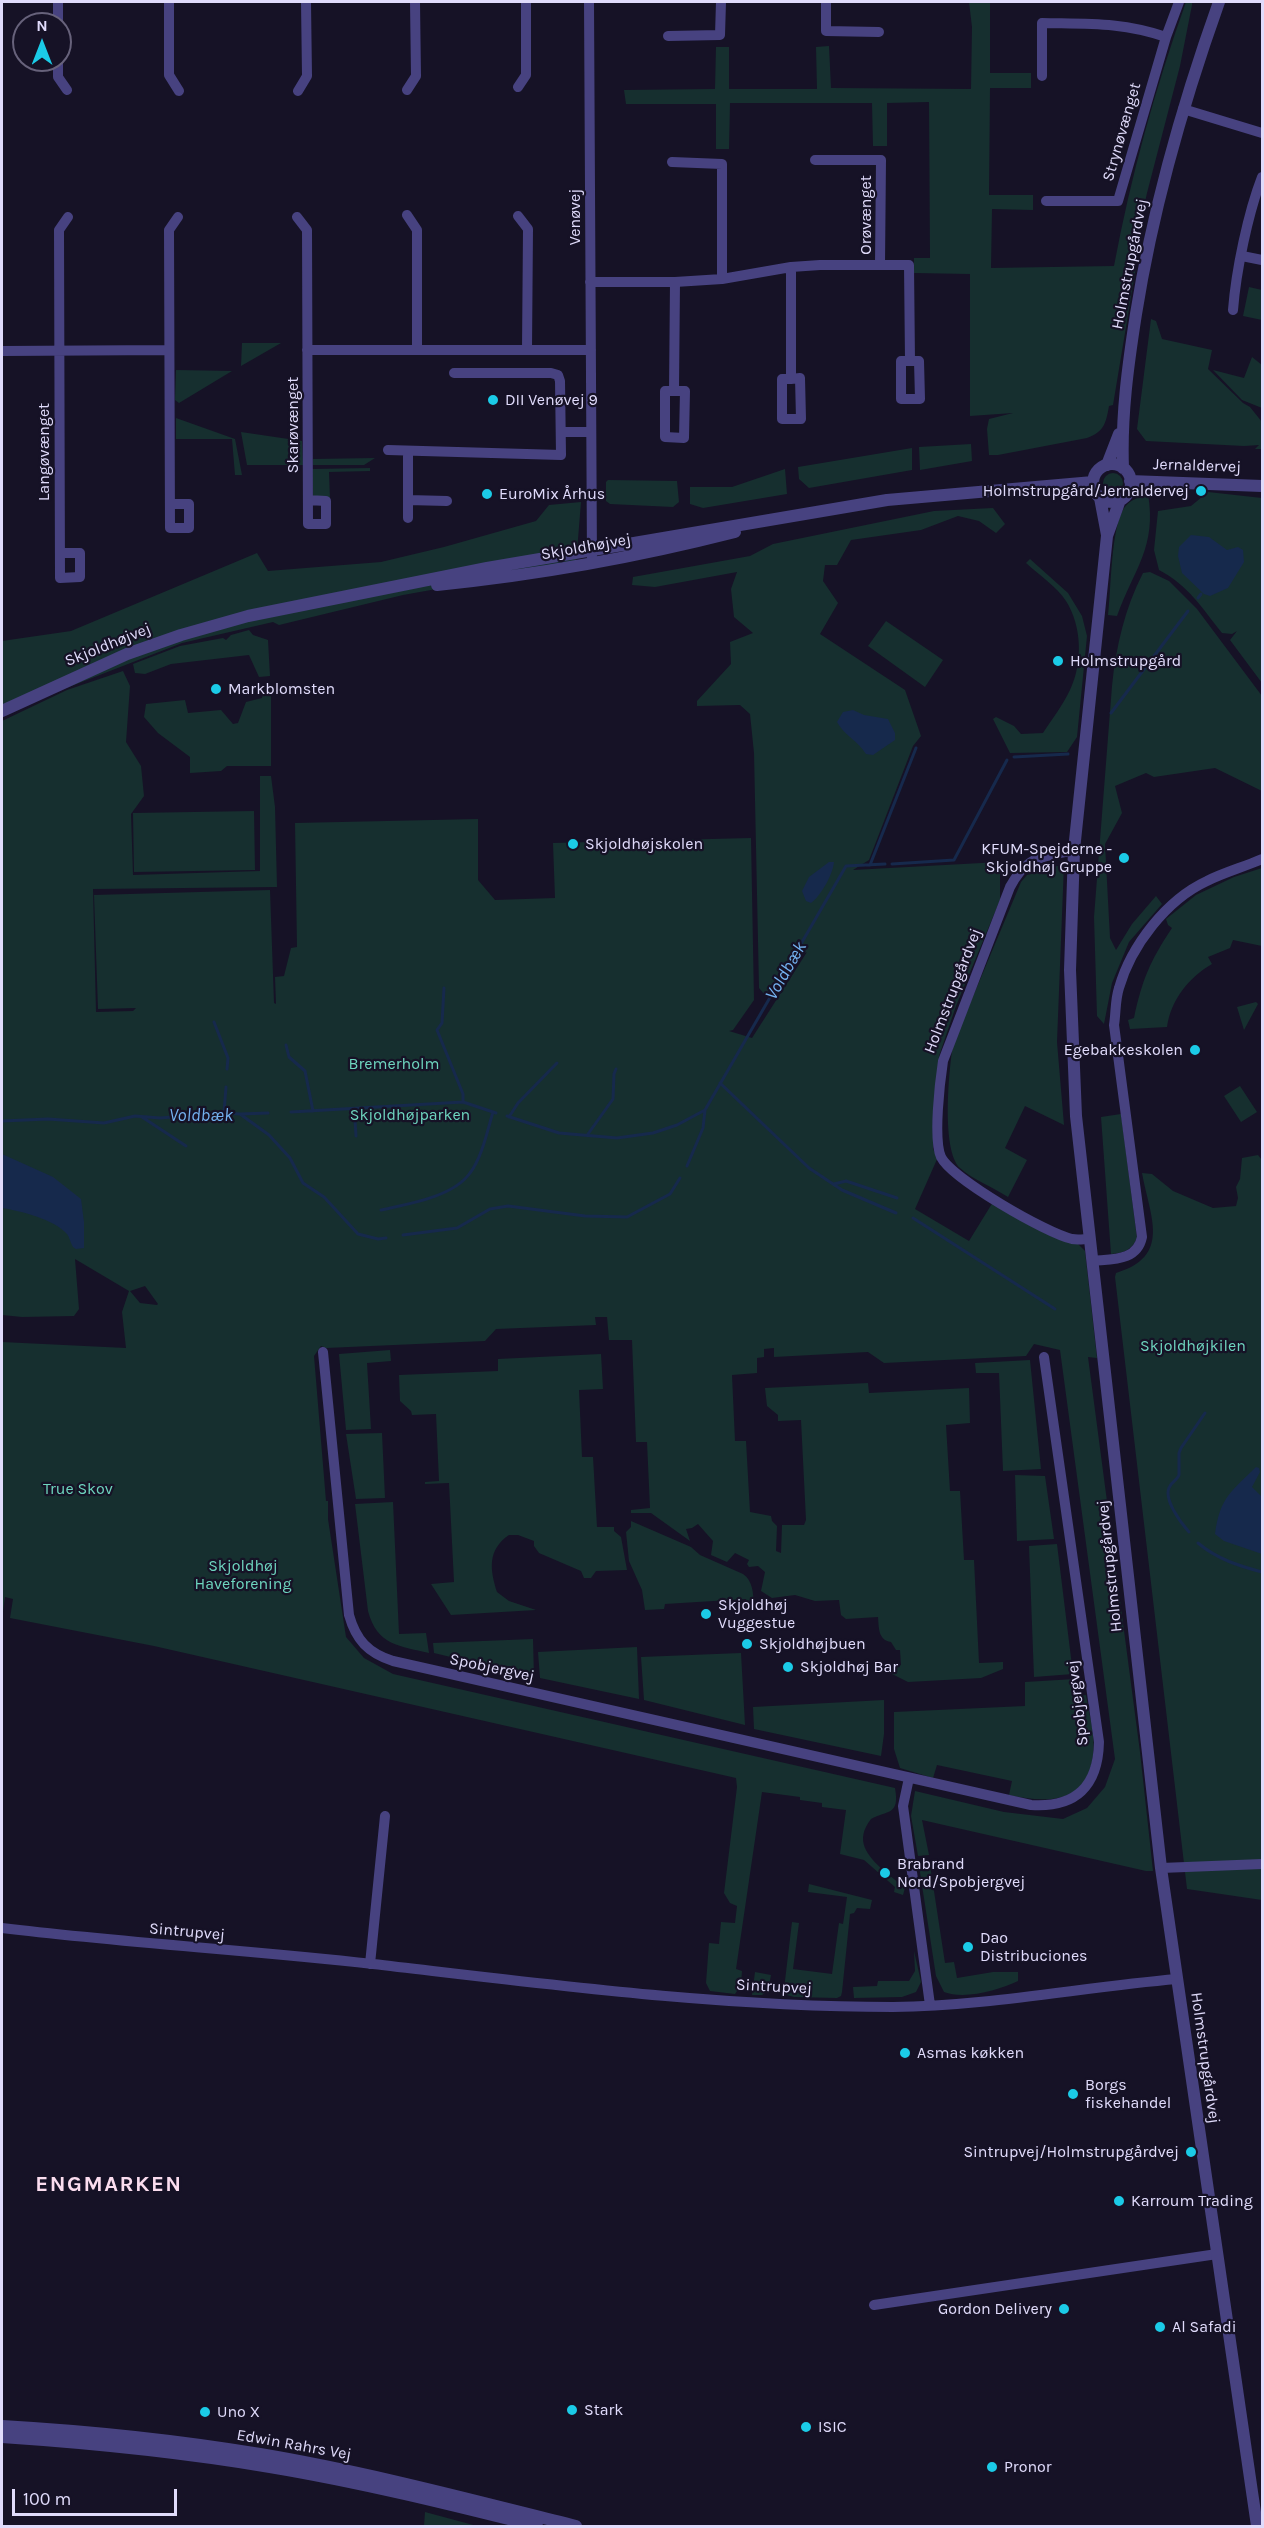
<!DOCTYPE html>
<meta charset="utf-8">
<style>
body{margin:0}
#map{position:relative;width:1264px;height:2528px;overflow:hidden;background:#161226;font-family:Karla,sans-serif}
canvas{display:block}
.frame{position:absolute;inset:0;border:3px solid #e0dbfb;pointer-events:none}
.north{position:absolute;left:12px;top:12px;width:60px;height:60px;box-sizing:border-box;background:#161226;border:2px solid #67627b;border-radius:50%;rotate:0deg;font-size:16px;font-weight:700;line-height:24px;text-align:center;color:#e0dbfb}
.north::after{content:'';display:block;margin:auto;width:21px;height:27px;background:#1bcbe7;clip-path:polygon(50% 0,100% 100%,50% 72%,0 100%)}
.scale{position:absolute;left:12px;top:2489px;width:165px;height:27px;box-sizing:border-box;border:3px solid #e0dbfb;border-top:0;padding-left:8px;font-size:18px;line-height:21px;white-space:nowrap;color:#e0dbfb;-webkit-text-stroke:4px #161226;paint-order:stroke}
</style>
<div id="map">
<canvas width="1264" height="2528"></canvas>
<div class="frame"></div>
<div class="north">N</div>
<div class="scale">100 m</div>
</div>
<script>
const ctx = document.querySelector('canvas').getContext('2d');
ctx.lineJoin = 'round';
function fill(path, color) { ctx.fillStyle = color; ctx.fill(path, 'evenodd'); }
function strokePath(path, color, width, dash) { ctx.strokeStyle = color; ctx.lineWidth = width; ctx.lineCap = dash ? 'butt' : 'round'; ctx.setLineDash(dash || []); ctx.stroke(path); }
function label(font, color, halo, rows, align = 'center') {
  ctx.font = font + ' Karla,sans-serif'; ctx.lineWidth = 4.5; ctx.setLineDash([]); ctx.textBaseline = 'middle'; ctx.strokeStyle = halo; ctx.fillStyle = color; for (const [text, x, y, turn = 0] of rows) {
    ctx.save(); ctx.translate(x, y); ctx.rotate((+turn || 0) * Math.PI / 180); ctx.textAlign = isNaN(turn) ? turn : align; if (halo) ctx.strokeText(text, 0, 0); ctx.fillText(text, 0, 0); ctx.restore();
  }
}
const green = new Path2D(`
 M969,2H990V73H1031V88H990L989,195H1033V210L992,209L991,268L1114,266C1131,175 1155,89 1186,2H1192V5L1180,66L1147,193L1131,266L1136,267L1113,405L1109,406C1106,423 1104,432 1087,438L998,455H989L987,429L989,419L1013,413L970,416V274L914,273V258H930L929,102L887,103V146H873L872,103H730L729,149H716V104H626L624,90L715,89L716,47H729V89H817L816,47L829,46L831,88L971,89L972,27Z
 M1249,287L1262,290V320L1243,316Z
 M1151,319L1156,321L1162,339L1212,350L1208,369L1243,403L1250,407L1262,422V449H1255L1259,445L1244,446L1146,441L1137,429Z
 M242,343H281L241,366Z
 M1252,357L1262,365V408L1242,400L1213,370L1244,378Z
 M176,370L232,371L179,403L175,400Z
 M176,418L235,439L242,475H235L232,439H176Z
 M241,432L302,441L303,465H247Z
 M971,444L972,461L920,470L919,447Z
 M912,448V470L809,488L799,479L798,467Z
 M375,458L364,465H313V459Z
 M370,468V471L329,472L330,499L313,497L312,469Z
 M785,469L787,494L703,508L690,504V487H732Z
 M1103 483a10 10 0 1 1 20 0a10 10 0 1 1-20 0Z
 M608,480L677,481L679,502L673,507L610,504L606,501V482Z
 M1208,492L1262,498V683L1230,640L1237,631L1232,634L1222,633C1202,608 1188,585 1159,570L1154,550L1158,511L1191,506Z
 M1148,494C1157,547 1134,569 1117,616L1108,615C1111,590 1111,527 1124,508C1130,500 1139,497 1148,494Z
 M581,502L576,564L403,595L279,625L273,622L182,643L2,713V641L71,631L257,553L268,571L381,562L444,547L536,521L549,505Z
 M993,508L1005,524L996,533L979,521L958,516L921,530L851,540L837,565H825L823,581L838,603L820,634L905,690L921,736L913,746L869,860L853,870L1000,862V900L956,1006L939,1056L933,1149L938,1157L915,1209L969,1241L993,1202L1077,1243L1085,1251L1097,1358L1088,1357L1140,1752L1153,1871H1146L922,1820L929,1855L918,1856L911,1816L915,1791L1004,1812L1063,1819L1087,1808L1105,1787L1115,1759L1060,1350L1034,1344L1026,1356L884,1363L868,1352L774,1357V1348L764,1349V1357L757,1358V1373L732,1375L735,1441H746L750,1512L771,1516L772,1521L777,1526L776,1551L781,1553L782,1525H804L806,1520L801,1420L778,1421V1415L767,1406L765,1388L868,1383L869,1393L969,1388L970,1423L946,1425L950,1491H960L964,1560H974L979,1663L1003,1662V1669L981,1678L908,1682L892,1674L891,1666L901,1665L900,1650H896L891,1642C878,1640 879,1628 878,1617L846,1619L841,1615L839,1600L815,1601L795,1595L772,1598L761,1591L765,1572L758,1566L749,1567L747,1564L749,1560L735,1553L727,1562L711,1555L713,1541L698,1524L692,1528L686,1529L690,1541L651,1513H631V1510L650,1508L647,1442H636L632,1340H609L607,1317H595L596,1325L496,1329L485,1341L326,1348L321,1346L314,1356L326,1501H328V1519L346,1637L364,1658L393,1674L895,1788C900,1816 887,1810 871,1819C854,1841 867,1855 884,1871L882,1874L886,1877L889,1875L905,1888L903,1895L894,1892L895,1887L864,1860L840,1854L846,1810L822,1807V1803L800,1800V1797L762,1792L736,1969L742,1971L741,1985L735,1994L710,1991L706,1983L709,1943L719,1944L721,1922L735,1923L737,1906L730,1903L724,1893L737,1787L736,1778L154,1646L10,1618L13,1599L5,1597L2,1619V1342L126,1348L122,1312L129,1291L75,1259L79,1309L74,1316L22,1317L2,1315V721L67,690L123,671L130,686L126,742L141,766L144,796L131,814L133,875L260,871V776H271L275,807L277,887L93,889L96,1012L133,1011L136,1008L98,1009L94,895L270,890L274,1003L276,1004L275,977L284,976L291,948L297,947L295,823L478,819V880L495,900L555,898L553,843L751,838L754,1000L733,1030L729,1031L752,1038L807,952L786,966L774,989L764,994L759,988L754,753L750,714L740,705L697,706V701L731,664L730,642L753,633L734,617L731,589L737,572L655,587L632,585L633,577L750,556L773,544L934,511ZM145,1286L158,1304L157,1305L140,1303L130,1291Z
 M1030,559L1068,593L1082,616L1087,636L1077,737L1067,752L1010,753L993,719L996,717L1014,726L1021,734L1043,733C1052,719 1063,705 1070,690C1083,663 1082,626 1066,601C1057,587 1039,575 1026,563Z
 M1150,572L1169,581L1197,609L1262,696V791L1215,768L1154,777L1146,773L1115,786L1122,813L1105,844L1110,938L1116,950L1132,924L1156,896L1162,904L1129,942L1112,983L1104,1024L1097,1016L1094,917L1112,686C1116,646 1125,608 1143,573Z
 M886,621L943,660L925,687L868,646Z
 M249,630L253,635L268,640L270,676L259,677L249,655L171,664L145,674L135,673L133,664L180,646L223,638L226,640L231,635Z
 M267,685H271V766H227L221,771L190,773V757L158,733L144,717L146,704L185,700L188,713L221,710L233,724L238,723L246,702L262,698L264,686Z
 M254,811L255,870L134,872L133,813Z
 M1064,864L1057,1042L1064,1125L1025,1106L1005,1148L1027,1160L1008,1197C993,1187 973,1180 960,1168C941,1150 949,1069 953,1044L1021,882L1027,875Z
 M1262,868V946L1233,940L1230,948L1208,957L1212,964C1188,978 1171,1000 1167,1027L1130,1029L1128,1020L1134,1018C1142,980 1150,961 1172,928L1168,925L1166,919L1196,895L1234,877Z
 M1256,1002L1258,1004L1244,1030L1237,1007Z
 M1240,1086L1257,1112L1241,1122L1224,1096Z
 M1121,1114L1137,1238C1132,1250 1123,1253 1111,1254L1101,1117Z
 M1258,1155L1262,1160V1900L1187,1889L1115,1277L1116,1273C1172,1256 1150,1217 1142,1173L1152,1174L1173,1191L1213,1208L1236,1206L1238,1198L1236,1187L1240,1179L1242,1158Z
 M390,1350L391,1361L367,1363L371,1429L346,1430L339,1354Z
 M601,1354L603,1389L579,1390L582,1457H593L597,1527H614V1531L621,1537L627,1570L596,1571L591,1578H584L581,1571L539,1553L534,1546V1541L518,1535H509C487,1550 490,1570 497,1592L509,1601L536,1610L451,1615L431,1584L454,1582L449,1483L425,1484V1482L439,1481L436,1414L412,1415L411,1411L400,1401L399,1375L498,1371V1359Z
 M1030,1360L1041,1469L1003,1471L999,1373H976L975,1363Z
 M382,1433L385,1498L356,1499L346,1434Z
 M1015,1475L1045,1476L1054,1539L1017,1541Z
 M393,1502L399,1634L426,1633L429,1653C399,1646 377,1645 368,1611L355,1504Z
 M631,1521L691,1547L700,1555L743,1574C753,1581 753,1593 754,1604L747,1606L746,1599L665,1604L664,1609L645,1610L642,1590L629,1561L626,1532L631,1527Z
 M1057,1544L1073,1674L1034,1677L1029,1546Z
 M533,1639L534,1677L434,1653L433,1643Z
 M637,1647L639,1699L540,1678L538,1652Z
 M741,1653L745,1725L644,1700L641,1657Z
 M1075,1679L1079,1696L1086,1695C1089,1714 1096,1737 1093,1756C1087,1805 1045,1803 1009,1795L1012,1781L937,1765L933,1778L900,1768L894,1749V1712L1025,1706V1682Z
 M884,1700V1734L881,1756L754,1729L753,1707Z
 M930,1865L945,1963L954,1962L957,1978L993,1972H1018V1981C999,1990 965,2000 944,1992L936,1976L919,1866Z
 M809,1884L872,1900L870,1909L857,1908L854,1913L850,1914L842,1992L841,1996L837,1998L794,1997L787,1995L784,1989L792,1922L799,1923L793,1969L832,1974L839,1923L843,1924L847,1897L808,1892Z
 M914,1951L921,1982L916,1992L902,1997L854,1998L853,1987L877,1986L878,1981H909L915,1971Z
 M755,1972L771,1975L768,1991L762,1995H752Z
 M425,2512L477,2526H424Z`);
const water = new Path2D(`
 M1191,535L1209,537L1227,550L1238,547L1243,550L1244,562L1228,588L1210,596L1204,594L1182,573L1178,556L1179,547Z
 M853,710L864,715L888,719L895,733V740L873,755L866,754C858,741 844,735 837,722L843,712Z
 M829,862H834C833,874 821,896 811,903L806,901L802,891L809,877Z
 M2,1154L53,1177L81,1199L84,1222V1248L76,1249L73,1247C70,1242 70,1238 67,1234C54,1219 20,1211 2,1208Z
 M1256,1467L1259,1468L1260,1472L1252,1487L1262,1497V1554L1224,1541L1215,1534C1220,1497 1231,1492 1256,1467Z`);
const stream = new Path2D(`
 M1198,598L1201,594
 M1111,713L1188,611
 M1014,757L1068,754
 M892,864L954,860L1007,760
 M870,865L916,748
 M444,988L442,1023L437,1030L463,1094V1102
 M214,1022L228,1058L227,1069
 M286,1045L289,1057L305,1071L313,1111
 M720,1083L809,1168L842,1190L896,1213
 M350,1109L355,1120L356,1136
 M224,1112L226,1087
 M291,1112L463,1102L496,1113
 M240,1114L268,1113
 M507,1116L559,1133L617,1138L653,1133L677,1125L705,1110
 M142,1117L186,1146
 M509,1117L518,1103L557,1063
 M2,1121L48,1119L104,1123L135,1116L160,1118L223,1113L240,1114L269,1135L290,1158L303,1183L324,1197L358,1234L378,1239L386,1238
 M588,1134L613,1099L614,1074L616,1069
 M687,1166L703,1128L705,1110L846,866L885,864
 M834,1184L846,1181L897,1198
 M381,1210C408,1204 453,1197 470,1173C482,1157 487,1132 493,1112
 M913,1218L1055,1309
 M403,1235L457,1228L490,1209L508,1206L585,1216L627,1217L670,1194L680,1178
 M1189,1532C1181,1523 1162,1498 1170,1486C1173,1481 1177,1480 1179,1475V1453L1181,1448L1205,1413
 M1198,1543C1217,1559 1239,1566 1262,1572`);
const minor = new Path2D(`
 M58,2V24
 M169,2V75L179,91
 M589,2L592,563
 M826,2V31L879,32
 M668,36L720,35L721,2
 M58,60V77L67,90
 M1042,76V23C1088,24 1122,22 1166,37
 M518,87L526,75V2
 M407,90L416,76L415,2
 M298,91L307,76L306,2
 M1183,109L1262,133
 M815,160H881L880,264
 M672,162L722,164V279
 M1046,201H1118L1166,37L1179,2
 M407,215L417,230V349
 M518,216L528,229L527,349
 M297,217L307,230L308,524H326V501L308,500
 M1242,256L1262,260
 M590,282H675L722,279L791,267L820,265H909L910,361H901V399H920L919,361H910
 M1233,310C1236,271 1248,213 1262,177
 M307,350H591
 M2,351L169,350
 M791,379L800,378L801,419H782V379H791V267
 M674,391H685L684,438L665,437V391H674L675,282
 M561,432H591
 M388,450L561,455L560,381L558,375L551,373H454
 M408,451V518
 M408,500L447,501
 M170,504H189V528H170L169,230L178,217
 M60,553H80V577L60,578L59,230L68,217
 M1074,850C1040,859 1028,854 1010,887L943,1061C940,1081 933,1139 941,1157C952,1179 1046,1233 1072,1239C1078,1240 1084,1239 1090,1239
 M1093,1261C1113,1259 1137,1261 1142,1237L1114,1025C1116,1013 1115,1000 1119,988C1131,946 1166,900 1207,881C1225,872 1244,867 1262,859
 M323,1352L349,1615C356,1640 368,1653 393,1661L1031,1805C1076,1808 1098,1786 1099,1742L1044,1357
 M909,1778L903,1806L930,2005
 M1161,1868L1262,1864
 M2,1928C125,1943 250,1950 373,1964C546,1984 719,2007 893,2007C988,2006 1083,1987 1177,1979
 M370,1964L385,1816
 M874,2305L1217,2254`);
const tertiary = new Path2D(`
 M1093 483a19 19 0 1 1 38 0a19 19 0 1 1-38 0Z
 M1107,465L1119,434
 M1123,468C1121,416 1128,365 1136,314C1153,207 1183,103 1219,2
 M1130,481L1262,486
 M1100,498L1107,535
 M1120,500L1107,536L1074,850L1070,970L1076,1116L1161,1868L1257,2526
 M437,585C537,575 637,557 735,532
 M2,711L127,654L181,635L248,616L487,568L887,500L1093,482
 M2,2426C88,2431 175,2440 260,2454C367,2472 471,2500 576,2526
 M2,2437C91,2443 181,2452 270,2467C360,2482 449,2504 537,2526`);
const markers = [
 [493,400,6,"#1bcbe7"],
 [1201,491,6,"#1bcbe7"],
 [487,494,6,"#1bcbe7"],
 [1058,661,6,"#1bcbe7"],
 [216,689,6,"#1bcbe7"],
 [573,844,6,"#1bcbe7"],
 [1124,858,6,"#1bcbe7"],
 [1195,1050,6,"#1bcbe7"],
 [706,1614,6,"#1bcbe7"],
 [747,1644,6,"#1bcbe7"],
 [788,1667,6,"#1bcbe7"],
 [885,1873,6,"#1bcbe7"],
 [968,1947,6,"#1bcbe7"],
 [905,2053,6,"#1bcbe7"],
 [1073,2094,6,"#1bcbe7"],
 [1191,2152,6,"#1bcbe7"],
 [1119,2201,6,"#1bcbe7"],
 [1064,2309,6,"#1bcbe7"],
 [1160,2327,6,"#1bcbe7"],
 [572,2410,6,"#1bcbe7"],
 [205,2412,6,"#1bcbe7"],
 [806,2427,6,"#1bcbe7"],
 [992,2467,6,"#1bcbe7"]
];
const streetNames = [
 ["Strynøvænget",1122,132,-74],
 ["Orøvænget",866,215,-90],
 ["Venøvej",575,217,-90],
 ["Holmstrupgårdvej",1130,264,-79],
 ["Skarøvænget",293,425,-90],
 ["Langøvænget",44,452,-90],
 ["Jernaldervej",1197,466,2],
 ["Skjoldhøjvej",586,547,-10],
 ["Skjoldhøjvej",108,645,-22],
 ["Holmstrupgårdvej",953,991,-69],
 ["Holmstrupgårdvej",1110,1566,-96],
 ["Spobjergvej",492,1668,12],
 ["Spobjergvej",1078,1703,-97],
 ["Sintrupvej",187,1932,5],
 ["Sintrupvej",774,1987,3],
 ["Holmstrupgårdvej",1205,2058,82],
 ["Edwin Rahrs Vej",294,2445,10]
];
const poiNames = [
 ["DII Venøvej 9",505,400],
 ["Holmstrupgård/Jernaldervej",1189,491,"right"],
 ["EuroMix Århus",499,494],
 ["Holmstrupgård",1070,661],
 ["Markblomsten",228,689],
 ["Skjoldhøjskolen",585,844],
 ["KFUM-Spejderne -",1112,849,"right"],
 ["Skjoldhøj Gruppe",1112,867,"right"],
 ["Egebakkeskolen",1183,1050,"right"],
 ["Skjoldhøj",718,1605],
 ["Vuggestue",718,1623],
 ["Skjoldhøjbuen",759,1644],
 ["Skjoldhøj Bar",800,1667],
 ["Brabrand",897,1864],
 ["Nord/Spobjergvej",897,1882],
 ["Dao",980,1938],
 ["Distribuciones",980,1956],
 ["Asmas køkken",917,2053],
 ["Borgs",1085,2085],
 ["fiskehandel",1085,2103],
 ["Sintrupvej/Holmstrupgårdvej",1179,2152,"right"],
 ["Karroum Trading",1131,2201],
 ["Gordon Delivery",1052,2309,"right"],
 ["Al Safadi",1172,2327],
 ["Stark",584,2410],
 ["Uno X",217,2412],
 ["ISIC",818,2427],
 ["Pronor",1004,2467]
];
const parkNames = [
 ["Bremerholm",394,1064],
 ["Skjoldhøjparken",410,1115],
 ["Skjoldhøjkilen",1193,1346],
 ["True Skov",78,1489],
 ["Skjoldhøj",243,1566],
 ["Haveforening",243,1584]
];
const waterNames = [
 ["Voldbæk",786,971,-60],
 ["Voldbæk",201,1116]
];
const districtNames = [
 ["ENGMARKEN",109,2185]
];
fill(green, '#162f2f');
fill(water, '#16294c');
strokePath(stream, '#16294c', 3);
strokePath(minor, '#474280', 10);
strokePath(tertiary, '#474280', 12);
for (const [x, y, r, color] of markers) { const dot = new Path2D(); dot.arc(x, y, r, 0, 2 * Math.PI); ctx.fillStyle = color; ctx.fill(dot); strokePath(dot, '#161226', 2); }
label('16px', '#e0dbfb', '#161226', streetNames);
label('16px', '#e0dbfb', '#161226', poiNames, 'left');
label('16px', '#6ed5bf', '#161226', parkNames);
label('italic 18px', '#74b2f0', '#161226', waterNames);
ctx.letterSpacing = '1.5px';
label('bold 22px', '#fbddef', '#161226', districtNames);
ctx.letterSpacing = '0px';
</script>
